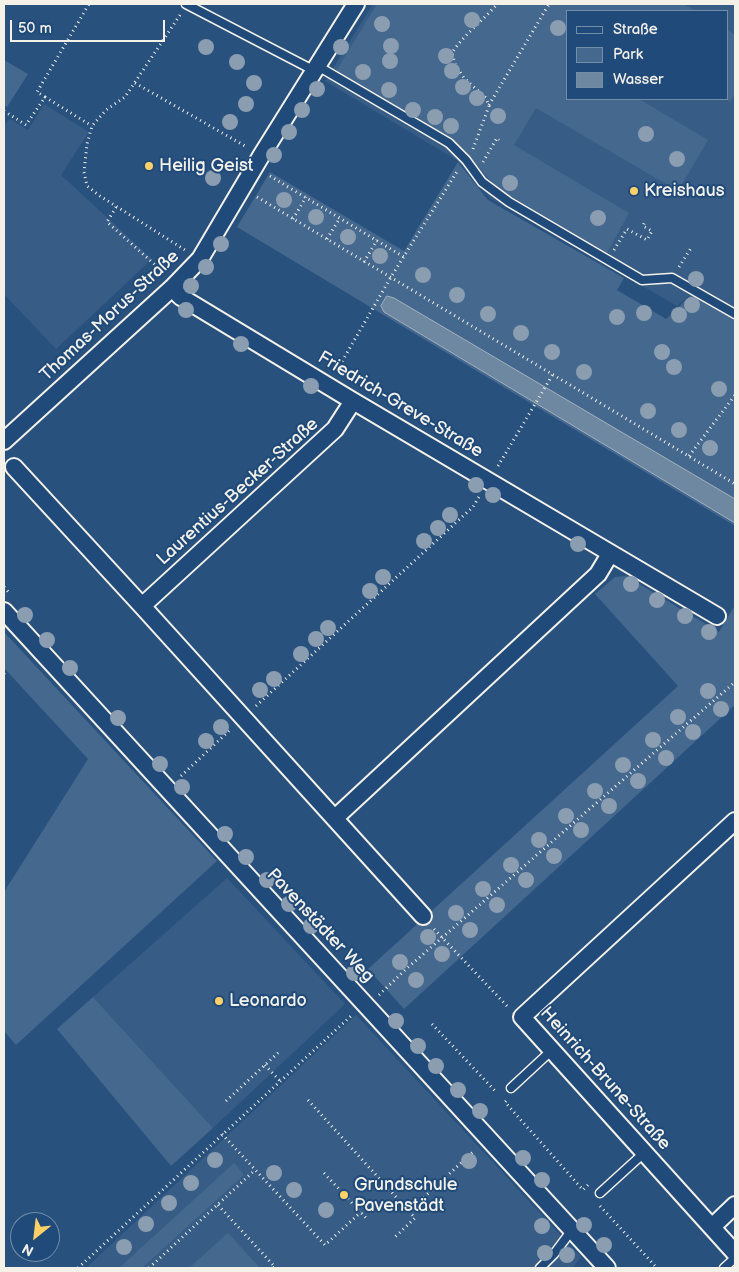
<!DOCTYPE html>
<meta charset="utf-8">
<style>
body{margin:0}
#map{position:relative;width:739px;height:1272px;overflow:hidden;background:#28517e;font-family:"Balsamiq Sans",sans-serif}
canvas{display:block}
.frame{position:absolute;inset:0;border:5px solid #f4f1e8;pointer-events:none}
.legend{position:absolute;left:566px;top:10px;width:162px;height:90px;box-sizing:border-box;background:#1f4a7a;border:1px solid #748da6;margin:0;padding:6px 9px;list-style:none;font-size:15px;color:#f4f1e8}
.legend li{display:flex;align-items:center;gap:10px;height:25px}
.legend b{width:25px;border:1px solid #748da6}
.north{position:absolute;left:10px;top:1212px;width:50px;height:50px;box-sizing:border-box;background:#1f4a7a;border:1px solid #748da6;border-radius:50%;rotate:209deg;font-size:14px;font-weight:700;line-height:20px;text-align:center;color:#f4f1e8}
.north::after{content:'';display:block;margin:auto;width:18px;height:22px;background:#ffd166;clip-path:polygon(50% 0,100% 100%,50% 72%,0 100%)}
.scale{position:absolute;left:10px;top:20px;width:155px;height:22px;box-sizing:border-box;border:2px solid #f4f1e8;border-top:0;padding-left:6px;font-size:15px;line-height:18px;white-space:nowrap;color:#f4f1e8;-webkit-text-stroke:4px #1f4a7a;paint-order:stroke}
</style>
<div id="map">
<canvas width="739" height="1272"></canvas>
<div class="frame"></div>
<ul class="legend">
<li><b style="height:6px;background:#1f4a7a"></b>Straße</li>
<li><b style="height:14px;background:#45688e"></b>Park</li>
<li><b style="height:14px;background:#6e88a2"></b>Wasser</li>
</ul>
<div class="north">N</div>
<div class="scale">50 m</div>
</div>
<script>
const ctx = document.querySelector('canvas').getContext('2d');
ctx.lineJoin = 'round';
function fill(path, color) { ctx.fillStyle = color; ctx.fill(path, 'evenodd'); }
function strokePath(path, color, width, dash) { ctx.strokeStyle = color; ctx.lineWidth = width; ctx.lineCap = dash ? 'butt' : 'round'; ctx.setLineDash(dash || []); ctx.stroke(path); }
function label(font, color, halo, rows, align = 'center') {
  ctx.font = font + ' "Balsamiq Sans",sans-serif'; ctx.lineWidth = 4; ctx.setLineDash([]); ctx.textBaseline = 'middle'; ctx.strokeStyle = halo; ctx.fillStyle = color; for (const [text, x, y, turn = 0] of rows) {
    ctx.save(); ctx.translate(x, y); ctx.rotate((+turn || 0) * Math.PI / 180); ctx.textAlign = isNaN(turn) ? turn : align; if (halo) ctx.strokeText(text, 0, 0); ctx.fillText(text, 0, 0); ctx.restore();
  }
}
const built = new Path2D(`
 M373,4H735V317L693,292L677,306L490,198L458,161L325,81ZM568,11H728V99H568Z
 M44,104L89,132L61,175L152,259L56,349L4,294V125L10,119L28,130Z
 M227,878L345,1004L213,1128L93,997Z
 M356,1015L581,1257L573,1268H86Z`);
const green = new Path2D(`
 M377,4H683L696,11H568V99H639L708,140L678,191L536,108L514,145L629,213L607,253L499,189L457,144L336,71Z
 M728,30L735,35V94L730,102L725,99H728Z
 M4,60L28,74L7,107L4,105Z
 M458,162L488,200L624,278L617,290L666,319L693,293L735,318V526L237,227L270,172L404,251Z
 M626,576L719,632L735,605V705L404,1009L368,969L678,686L595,594L615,577Z
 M4,632L217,861L16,1045L4,1031V892L88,759L4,668Z
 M93,997L213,1128L171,1166L57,1029Z
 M234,1163L244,1175L142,1268H119Z
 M228,1233L260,1268H189Z`);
const water = new Path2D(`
 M387,296L394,298L735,499V523L384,312L381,306Z`);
const path = new Path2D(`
 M180,15L125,97L106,110L92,126L87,144L84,172L87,186L100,196L185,250
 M135,83L245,146
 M45,97L37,92L89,4
 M489,105L549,4
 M4,111L26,125L45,97L92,126
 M473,149L489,106L486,98L464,78L455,64L452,53C464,34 483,21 497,4
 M483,162L497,138L499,140
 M270,176L404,257
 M257,197L735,484
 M116,207L107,222L162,271
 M293,219L306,197
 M327,239L340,218
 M614,250L627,229L647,240L652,231L643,226L645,221
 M364,262L377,240
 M679,267L691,248
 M337,370L391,277L458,170
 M689,456L735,395
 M498,466L553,374
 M4,587L10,594
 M4,674L6,676
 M256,706L473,507L480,495
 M181,776L231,729
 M434,929L507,1006
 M379,995L405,970L735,682
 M432,1024L497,1093
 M265,1065L280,1081
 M308,1100L415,1218L395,1237
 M226,1101L279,1052
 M506,1101L505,1102L583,1190L588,1185
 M222,1134L325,1245L361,1212
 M324,1173L367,1219
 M218,1205L275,1267L273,1268
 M600,1206L657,1268
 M409,1211L475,1150
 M78,1268L351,1016
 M149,1268L255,1170`);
const service = new Path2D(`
 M186,4L313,70
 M316,65L449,143L466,160L482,182L509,202L642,280L672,278L735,314
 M511,1088L552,1050
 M600,1193L645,1152
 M540,1268L554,1254L572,1230
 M724,1268L735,1258`);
const minor = new Path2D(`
 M172,288L181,297L353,401L717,616
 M4,441L172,288L200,259L261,156L356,4
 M14,467L142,606L423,916
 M142,606L335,429L353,401
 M4,611L607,1268
 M335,818L598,574L610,554
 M735,821L522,1017L735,1253
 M712,1227L735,1205`);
const trees = [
 [472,20],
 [382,24],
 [558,28],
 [391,46],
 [206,47],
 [341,47],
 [446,56],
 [390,61],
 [237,62],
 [452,71],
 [363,72],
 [254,83],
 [463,87],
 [317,89],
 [389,90],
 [477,98],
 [246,104],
 [302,110],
 [413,110],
 [498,116],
 [435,117],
 [230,122],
 [451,126],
 [289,132],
 [646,134],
 [274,155],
 [677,159],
 [213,178],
 [510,183],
 [284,200],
 [316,217],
 [598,218],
 [348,237],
 [221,244],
 [380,256],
 [206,267],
 [423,275],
 [696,279],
 [191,286],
 [457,295],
 [692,305],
 [186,310],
 [644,313],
 [488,314],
 [679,315],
 [617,317],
 [521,333],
 [241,344],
 [552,352],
 [662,352],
 [674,367],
 [584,372],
 [311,386],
 [719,389],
 [648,411],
 [679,430],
 [710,448],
 [476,485],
 [493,495],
 [450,515],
 [438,528],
 [424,541],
 [578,544],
 [383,577],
 [631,584],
 [370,591],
 [657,600],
 [25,615],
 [685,616],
 [328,628],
 [709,632],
 [316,639],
 [47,640],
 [301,654],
 [70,668],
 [274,679],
 [260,690],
 [708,691],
 [721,709],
 [678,717],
 [118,718],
 [221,727],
 [693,732],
 [653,740],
 [206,741],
 [666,758],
 [160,764],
 [623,765],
 [638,781],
 [182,787],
 [595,791],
 [609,806],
 [566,816],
 [581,830],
 [225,834],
 [539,840],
 [554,856],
 [246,857],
 [511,865],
 [267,880],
 [526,880],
 [483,889],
 [289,904],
 [497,905],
 [456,913],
 [311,926],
 [470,930],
 [428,937],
 [442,954],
 [400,962],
 [354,973],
 [416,980],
 [396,1021],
 [418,1046],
 [436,1066],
 [458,1090],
 [480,1111],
 [523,1158],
 [215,1160],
 [469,1161],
 [274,1173],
 [542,1180],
 [191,1183],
 [294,1190],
 [169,1203],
 [326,1210],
 [146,1224],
 [584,1225],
 [542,1226],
 [604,1245],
 [124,1247],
 [545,1253],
 [567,1255]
];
const markers = [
 [149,166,5,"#ffd166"],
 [634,191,5,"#ffd166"],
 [219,1001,5,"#ffd166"],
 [344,1195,5,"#ffd166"]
];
const poiNames = [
 ["Heilig Geist",159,166],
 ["Kreishaus",644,191],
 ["Leonardo",229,1001],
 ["Grundschule",354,1185],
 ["Pavenstädt",354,1206]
];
const streetNames = [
 ["Thomas-Morus-Straße",110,316,-43],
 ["Friedrich-Greve-Straße",400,405,31],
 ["Laurentius-Becker-Straße",238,492,-42],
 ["Pavenstädter Weg",320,926,47],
 ["Heinrich-Brune-Straße",605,1079,48]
];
fill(built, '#375d86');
fill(green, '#45688e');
fill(water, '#6e88a2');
strokePath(water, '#a4b2be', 1);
strokePath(service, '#f4f1e8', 11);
strokePath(minor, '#f4f1e8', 20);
strokePath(path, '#f4f1e8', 3, [1, 4]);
strokePath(service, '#1f4a7a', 8);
strokePath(minor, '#1f4a7a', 16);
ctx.fillStyle = '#8a9db1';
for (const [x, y] of trees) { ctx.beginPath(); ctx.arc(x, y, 8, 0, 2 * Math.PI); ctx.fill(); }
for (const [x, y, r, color] of markers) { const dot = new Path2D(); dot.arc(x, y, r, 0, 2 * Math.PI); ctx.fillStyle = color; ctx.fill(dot); strokePath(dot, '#1f4a7a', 2); }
label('18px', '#f4f1e8', '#1f4a7a', poiNames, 'left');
label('18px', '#f4f1e8', '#1f4a7a', streetNames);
</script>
